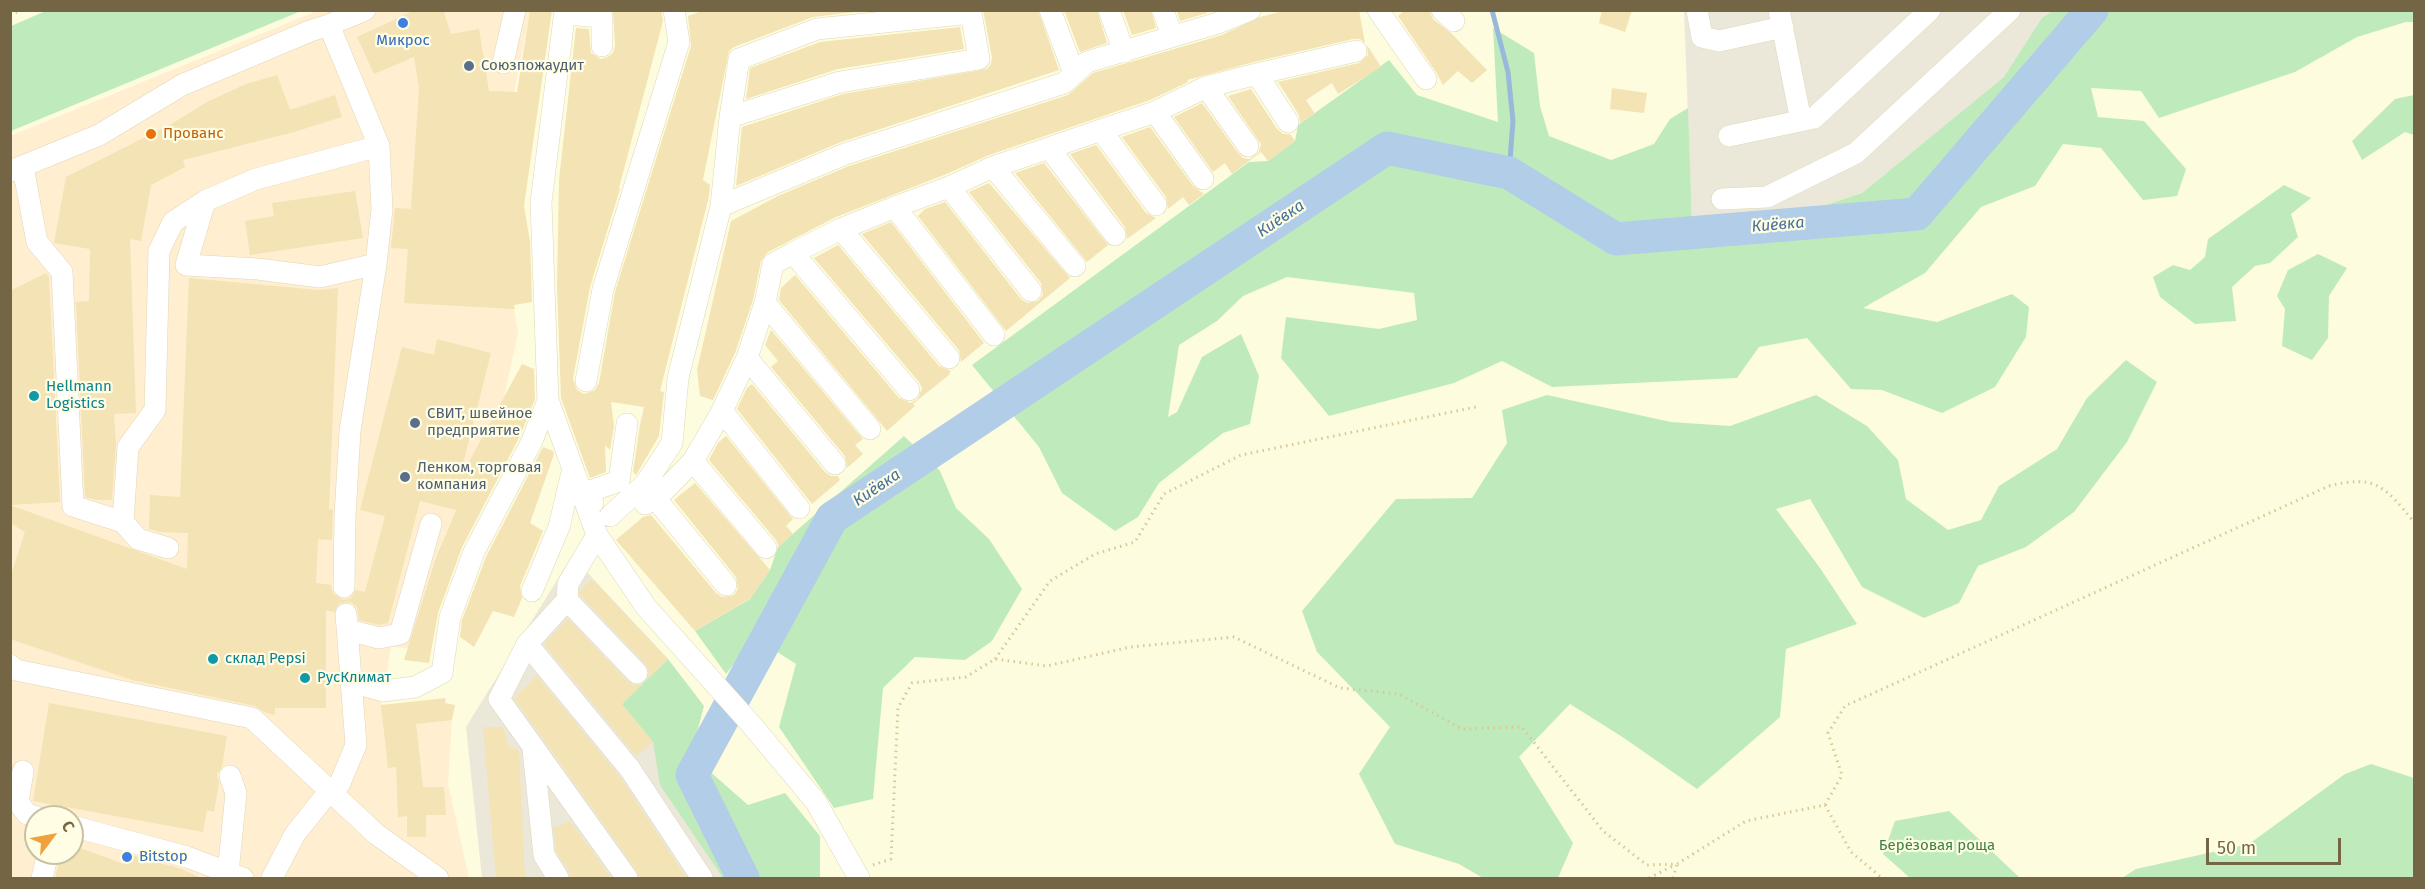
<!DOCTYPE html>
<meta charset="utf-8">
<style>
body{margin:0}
#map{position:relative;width:2425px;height:889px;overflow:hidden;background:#fdfcde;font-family:"Fira Sans",sans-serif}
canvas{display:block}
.frame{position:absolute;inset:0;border:12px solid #746645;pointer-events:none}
.north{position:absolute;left:24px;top:805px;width:60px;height:60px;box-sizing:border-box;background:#fffee5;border:2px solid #c7c1a5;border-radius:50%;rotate:58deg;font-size:16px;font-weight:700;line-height:24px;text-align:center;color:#746645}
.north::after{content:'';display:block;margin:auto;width:21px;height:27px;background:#efa13b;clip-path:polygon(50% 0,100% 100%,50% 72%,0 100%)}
.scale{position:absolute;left:2206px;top:838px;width:135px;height:27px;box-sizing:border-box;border:3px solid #746645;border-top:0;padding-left:8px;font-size:18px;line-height:21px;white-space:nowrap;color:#746645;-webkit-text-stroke:4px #fffee5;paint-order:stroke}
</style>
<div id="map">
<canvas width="2425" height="889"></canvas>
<div class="frame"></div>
<div class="north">С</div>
<div class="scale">50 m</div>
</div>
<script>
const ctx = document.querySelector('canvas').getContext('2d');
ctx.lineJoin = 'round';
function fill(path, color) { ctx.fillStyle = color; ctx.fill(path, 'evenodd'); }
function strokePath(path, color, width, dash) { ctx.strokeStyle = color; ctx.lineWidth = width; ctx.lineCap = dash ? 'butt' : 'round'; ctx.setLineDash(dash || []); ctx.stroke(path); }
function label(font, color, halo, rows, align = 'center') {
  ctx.font = font + ' "Fira Sans",sans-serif'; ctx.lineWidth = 4.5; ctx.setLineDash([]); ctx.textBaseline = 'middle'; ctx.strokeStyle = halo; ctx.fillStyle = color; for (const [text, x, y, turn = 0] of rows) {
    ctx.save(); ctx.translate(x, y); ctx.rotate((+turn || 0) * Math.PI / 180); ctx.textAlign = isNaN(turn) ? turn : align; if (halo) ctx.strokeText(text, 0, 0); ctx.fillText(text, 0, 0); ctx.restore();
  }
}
const commercial = new Path2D(`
 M317,11H530L494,194L518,333L504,397L436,556L408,648L391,647L381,705L452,718L448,784L469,878H11L10,136ZM36,817H72V853H36Z`);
const industrial = new Path2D(`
 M1684,11H2060L2055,36L1862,193L1770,223H1692Z
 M572,556L668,659L652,675L653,742L727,878H482L466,727Z`);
const green = new Path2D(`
 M48,10H301V11L11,131V26Z
 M2053,11H2414V22H2406L2357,37L2295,72L2159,118L2141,91L2091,88L2098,117L2144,121L2186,169L2177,196L2143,200L2101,148L2063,144L2035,186L1981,207L1925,273L1863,308L1937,322L2012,294L2029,307L2026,337L1995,387L1942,413L1882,390L1851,389L1807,338L1759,347L1737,378L1552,387L1502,361L1454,383L1329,416L1281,358L1286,317L1379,329L1417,320L1414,293L1287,277L1243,296L1217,321L1179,345L1168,417L1177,412L1202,357L1241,334L1259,376L1250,424L1223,433L1159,483L1138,517L1115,531L1062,493L1039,447L972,365L1249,162L1268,161L1295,141L1298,125L1389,60L1417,95L1498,122L1493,28L1534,53L1540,106L1549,136L1611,160L1654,144L1670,119L1688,108L1692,223H1770L1862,193L2004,77L2042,18Z
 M2414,95V135L2405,132L2362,160L2352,141L2395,99Z
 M2284,185L2311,198L2291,214L2298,237L2270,263L2255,266L2232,287L2236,321L2195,324L2160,297L2153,277L2173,265L2190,270L2205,257L2208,239Z
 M2318,254L2347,268L2329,296L2328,338L2312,360L2282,346L2285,309L2277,296L2288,270Z
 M2126,360L2157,382L2127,442L2074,512L2026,547L1978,566L1959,603L1924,618L1862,587L1810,499L1776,509L1820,568L1857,624L1786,649L1780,717L1697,789L1624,738L1570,704L1519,757L1573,843L1558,878H1483L1459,864L1395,844L1359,774L1390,727L1317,652L1302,611L1396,499L1472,498L1507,443L1502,410L1547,395L1671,422L1730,426L1816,395L1867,426L1898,460L1906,499L1948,530L1981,520L1999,486L2057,449L2087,398Z
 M904,436L940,471L956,508L989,539L1022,589L992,641L965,660L915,657L883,688L873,799L834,808L779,727L796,664L754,637L726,674L695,631L750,599L770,570L778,547Z
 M668,659L704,706L691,755L748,805L785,793L820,836V878H723L660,785L653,742L622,704Z
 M2371,764L2414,778V878H2122L2136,869L2249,844L2345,774Z
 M1949,811L2020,878H1910L1883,854L1895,821Z`);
const stream = new Path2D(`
 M1492,10L1508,72L1513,121L1509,173`);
const river = new Path2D(`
 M743,878L692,775L832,518L1387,148L1509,173L1616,239L1917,214L2092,10`);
const building = new Path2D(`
 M415,10H443L451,34L479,29L489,91L517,92L530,10H552L524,206L530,241L532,302L514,305L515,309L404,303L408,249L391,248L395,208L411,209L419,88L414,57L374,74L357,37Z
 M613,10H661L663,21L619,188L620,189L590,287L573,379L577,390L584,394L595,390L599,383L615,292L691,46L688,16L705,10H872L813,17L734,47L729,51L703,180L710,185L709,196L660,391L664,392L659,436L636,475L633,472L640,425L644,407L611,402L614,426L610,450L605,445L606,472L590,478L561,398L557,288L559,180L576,28L589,29L591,53L601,59L608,57L613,53L615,46Z
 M983,10H1038L1059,70L841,142L736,186L742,127L843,94L987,69L991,64L992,57Z
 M1064,10H1097L1107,43L1080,52Z
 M1123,10H1151L1156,28L1132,35Z
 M1177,10H1206L1207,13L1180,21Z
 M1288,10H1359L1365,43L1360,39H1353L1254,62L1187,80L1188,82L1150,100L989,155L944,175L836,217L768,252L761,261L753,300L735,353L713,400L700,396L697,370L731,221L778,196L849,166L1068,95L1093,73L1222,35L1260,17Z
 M1405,10H1429L1433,19L1451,33L1487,70L1472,83L1458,71L1443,85L1436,72L1398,16Z
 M1602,10H1632L1625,32L1599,23Z
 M960,27L964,49L838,69L746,99L750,68L820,42Z
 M1367,45L1381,67L1338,94L1332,83L1306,100L1315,114L1300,123L1299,115L1278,82L1359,63L1368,55Z
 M277,75L290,110L335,95L342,117L294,132L183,160L185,167L151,185L141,241L130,239L136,413L114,414L116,444L112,500H97L85,497L76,302L89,301L90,249L54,243L66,177L173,123L207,102L246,84Z
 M1612,88L1647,93L1644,113L1610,109Z
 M1251,89L1277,129L1283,134H1290L1295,141L1268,161L1261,152L1232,174L1225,163L1213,172L1174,117L1202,103L1238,153L1243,158L1250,159L1259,152L1261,144L1228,96Z
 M1150,127L1193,186L1204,194L1189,205L1183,197L1168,209L1166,197L1122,137Z
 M1096,145L1146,213L1156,218L1127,239L1125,227L1070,154Z
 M1044,163L1108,245L1087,262L1015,173Z
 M989,183L1070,278L1006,331L918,216L925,209L945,202L1021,299L1027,303L1038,301L1043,295L1041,283L969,192Z
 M355,191L363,238L250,255L245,221L274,216L272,203Z
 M891,222L984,343L961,362L959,350L862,234Z
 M838,245L939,366L951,371L949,372L950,374L913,404L915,406L887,431L779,300L781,288L795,275L899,398L911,403L918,399L922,388L919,382L814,258Z
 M46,273L49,277L60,502L10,505V291Z
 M189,278L318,290L338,288L329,509L333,510L332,540L318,539L316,583L331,585L333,594L343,600L351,598L356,590L365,592L385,516L360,510L402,347L434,355L437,339L491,353L462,468L465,469L522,364L534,369L535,399L520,436L462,547L438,613L429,663L404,660L436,557L456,510L420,501L388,623L379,625L359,620L357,607L351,602L339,603L334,612L326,610V708H275V715L264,712L255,706L132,680L10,639V578L25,532L10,523V505L187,569L188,533L160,532L149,529L150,495L180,497Z
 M771,330L863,439L855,445L863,454L847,468L845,456L771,367L778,361L765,345Z
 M752,384L825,472L831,476H838L840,480L812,504L737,409L747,388Z
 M726,436L793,519L786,526L793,534L779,547L776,540L709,460L718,443Z
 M543,447L553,451L554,454L530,523L543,531L520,586L522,598L514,617L493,611L474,647L460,637L462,620L486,557Z
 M695,483L770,570L751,598L695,631L616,540L643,517L651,515L716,593L722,597L734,595L738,589L736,577L674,500Z
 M592,579L668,659L648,679L649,671L646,664L580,595V591Z
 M568,619L628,682L634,685L643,684L622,704L653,742L636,756L544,644Z
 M537,676L620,777L687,879H639L637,871L514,698Z
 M446,698L445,703L455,705L452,720L416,724L423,787H444L446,815H426V837H407V816L398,817L396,767L388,768L381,705Z
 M49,703L227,736L222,767L217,774L219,783L214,812L207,810L203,832L33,801Z
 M483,727H503L508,745L519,751L525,879H496Z
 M570,821L612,879H571L569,871L556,851L554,828Z
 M72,845L124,864L128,854L182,869L203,879H55L61,853H72Z`);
const path = new Path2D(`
 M10,15L22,10
 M995,659L1050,581L1095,554L1135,542L1164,494L1241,455L1476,407
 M1825,805L1851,852L1882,878
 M873,865L891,859L898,708L912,683L966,677L995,659L1047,666L1130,647L1234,637L1340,688L1399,694L1462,729L1522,727L1603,831L1647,865L1677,864L1746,821L1825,805L1842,775L1828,733L1845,706L2329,486C2376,474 2385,487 2414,522
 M1649,878L1675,865
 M1673,878L1677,864`);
const minor = new Path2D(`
 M565,10L541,202L548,400L597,535L646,607L750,723L816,802L859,878
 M1050,10L1074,73
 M1109,10L1124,52
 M1163,10L1172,36
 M1378,10L1426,79
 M1442,10L1454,21
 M1697,10L1702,37L1719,41L1783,27
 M1779,10L1801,121
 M565,14L602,17V46
 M503,63L515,10
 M1257,74L1356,51
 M1206,87L1257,74L1288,122
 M1155,112L1206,87L1248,146
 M1101,130L1155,112L1203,179
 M1729,136L1814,118L1930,10
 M1049,148L1101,130L1156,205
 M23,167L37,242L62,272L73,506L123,522L138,539L168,548
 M993,167L1049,148L1115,235
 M11,171L99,135L182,85L310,31L329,25L365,10
 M949,187L993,167L1075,266
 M1722,199L1767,197L1856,153L2010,10
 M205,201L186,265L258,269L320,277L376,264L382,209L379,146
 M721,206L730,117L840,82L979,59L971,13L817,29L739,59L730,117
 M895,207L949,187L1031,291
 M841,229L895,207L994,335
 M793,253L841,229L949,358
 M765,303L773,264L793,253L909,390
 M747,358L765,303L870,429
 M586,381L603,289L679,42L674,10
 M722,411L747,358L835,464
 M693,461L722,411L799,508
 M656,499L693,461L766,548
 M593,503L582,494L619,481L627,424
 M645,504L656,499L726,585
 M610,516L646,483L672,443L678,378L721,206L845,154L1064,83L1087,62L1218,23L1250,10
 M123,522L128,447L155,410L159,251L173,222L205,201L256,179L379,146L329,25
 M597,535L568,584L567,600L527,644L499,699L627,878
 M344,587L345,516L350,431L376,264
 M532,591L559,527L573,468
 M567,600L637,673
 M348,630L379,638L400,634L431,524
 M527,644L630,769L702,878
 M10,665L16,670L252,718L376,834L438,878
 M351,682L383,691L415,687L442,673L450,617L474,552L532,441L548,400
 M533,749L544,855L558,878
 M23,771L18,802L27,814L37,817
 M72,826L187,857L243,878
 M228,873L236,793L230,776
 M42,878L48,853
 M272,878L295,834L323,799L340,783L356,745L346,614`);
const markers = [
 [403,23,6,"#3f7fe0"],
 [469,66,6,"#5c6f8a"],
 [151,134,6,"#e8710a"],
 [34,396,6,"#0f9aa8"],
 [415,423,6,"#5c6f8a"],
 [405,477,6,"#5c6f8a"],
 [213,659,6,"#0f9aa8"],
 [305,678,6,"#0f9aa8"],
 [127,857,6,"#3f7fe0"]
];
const shopNames = [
 ["Микрос",403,41],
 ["Bitstop",139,857,"left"]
];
const serviceNames = [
 ["Союзпожаудит",481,66],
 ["СВИТ, швейное",427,414],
 ["предприятие",427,431],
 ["Ленком, торговая",417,468],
 ["компания",417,485]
];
const foodNames = [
 ["Прованс",163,134]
];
const cultureNames = [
 ["Hellmann",46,387],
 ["Logistics",46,404],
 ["склад Pepsi",225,659],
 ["РусКлимат",317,678]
];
const parkNames = [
 ["Берёзовая роща",1937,846]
];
const waterNames = [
 ["Киёвка",1281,219,-34],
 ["Киёвка",1778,225,-5],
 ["Киёвка",877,488,-34]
];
fill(commercial, '#ffeed0');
fill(industrial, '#ebe8da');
fill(green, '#bfebbc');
strokePath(stream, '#98b9d9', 5);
strokePath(river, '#b2cde7', 33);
fill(building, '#f4e3b4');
strokePath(minor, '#ded8b7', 22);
strokePath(path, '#d8c798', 3, [1.5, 4.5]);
strokePath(minor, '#fff', 21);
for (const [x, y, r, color] of markers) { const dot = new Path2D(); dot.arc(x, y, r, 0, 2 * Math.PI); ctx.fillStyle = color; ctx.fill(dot); strokePath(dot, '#fffee5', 2); }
label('15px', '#366cbe', '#fffee5', shopNames);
label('15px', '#4e5e75', '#fffee5', serviceNames, 'left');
label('15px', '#c56008', '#fffee5', foodNames, 'left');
label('15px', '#0d838f', '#fffee5', cultureNames, 'left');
label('15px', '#3f8142', '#fffee5', parkNames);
label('italic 16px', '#46719e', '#fffee5', waterNames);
</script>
